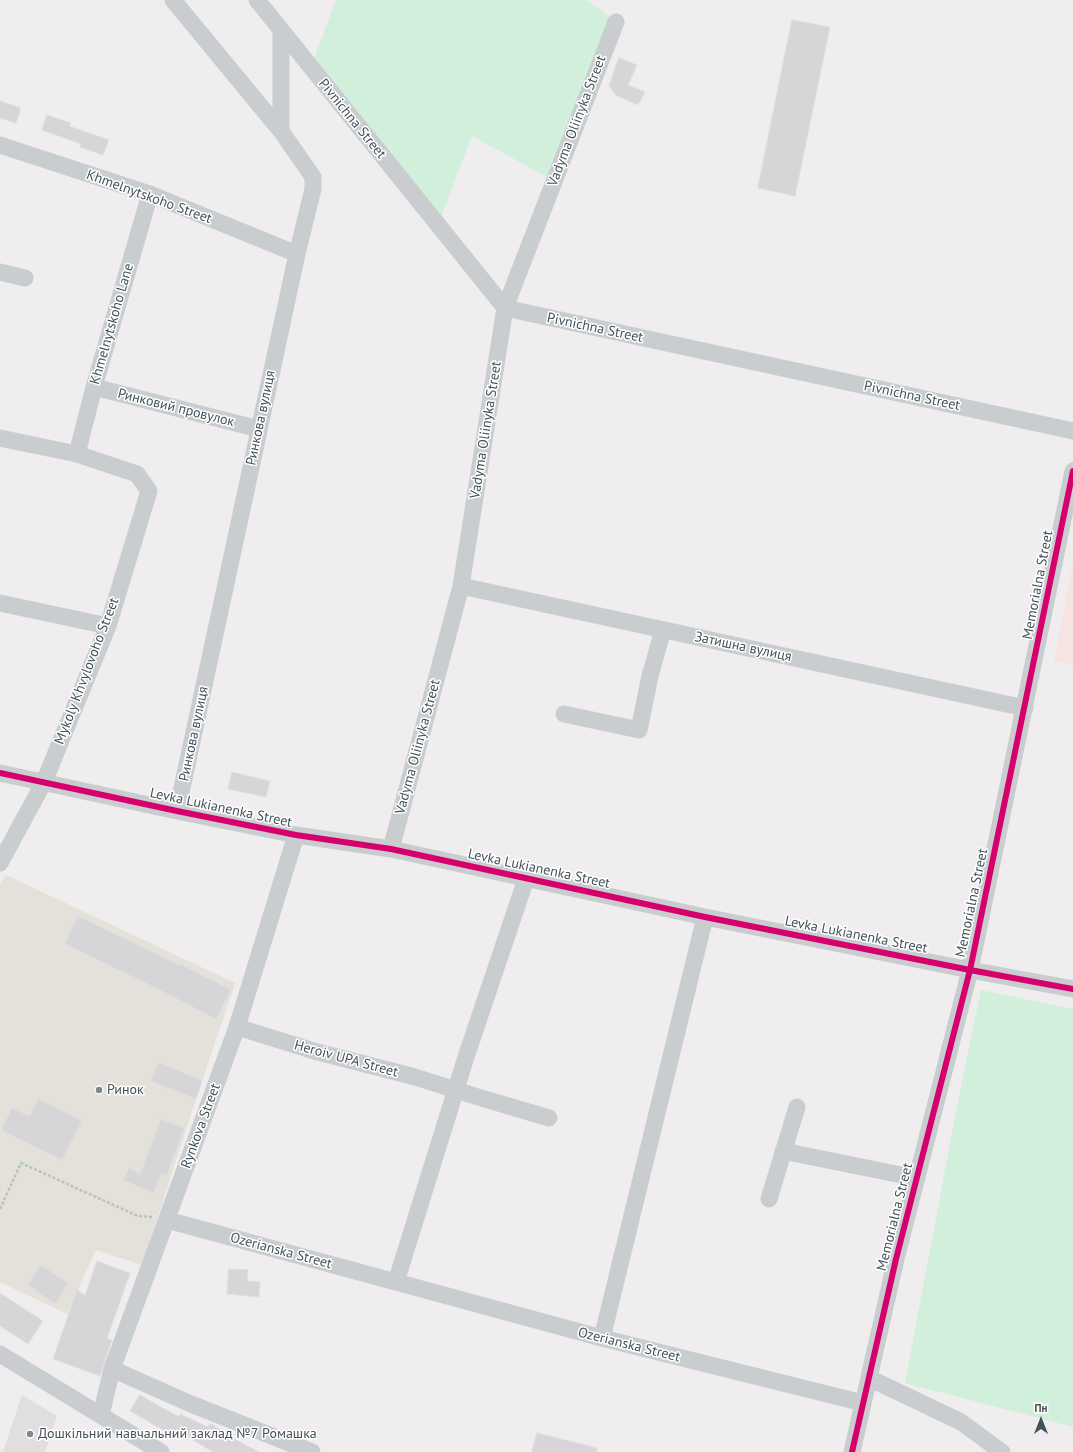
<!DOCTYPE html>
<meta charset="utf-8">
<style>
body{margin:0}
#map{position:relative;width:1073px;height:1452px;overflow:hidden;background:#efeded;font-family:"PT Sans",sans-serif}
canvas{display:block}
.north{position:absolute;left:1021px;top:1400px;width:40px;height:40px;-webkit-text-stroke:3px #fff;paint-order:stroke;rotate:0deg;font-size:11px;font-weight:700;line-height:16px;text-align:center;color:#44515b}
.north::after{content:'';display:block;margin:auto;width:14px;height:18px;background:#44515b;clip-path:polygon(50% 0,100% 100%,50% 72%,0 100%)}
</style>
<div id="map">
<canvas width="1073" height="1452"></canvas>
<div class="north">Пн</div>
</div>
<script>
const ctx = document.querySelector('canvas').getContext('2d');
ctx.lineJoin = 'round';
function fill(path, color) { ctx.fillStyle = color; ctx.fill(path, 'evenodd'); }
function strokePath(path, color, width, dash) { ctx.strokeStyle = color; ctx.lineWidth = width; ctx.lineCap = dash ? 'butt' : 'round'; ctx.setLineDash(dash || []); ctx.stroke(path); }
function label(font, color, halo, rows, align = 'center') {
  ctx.font = font + ' "PT Sans",sans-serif'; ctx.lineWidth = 3; ctx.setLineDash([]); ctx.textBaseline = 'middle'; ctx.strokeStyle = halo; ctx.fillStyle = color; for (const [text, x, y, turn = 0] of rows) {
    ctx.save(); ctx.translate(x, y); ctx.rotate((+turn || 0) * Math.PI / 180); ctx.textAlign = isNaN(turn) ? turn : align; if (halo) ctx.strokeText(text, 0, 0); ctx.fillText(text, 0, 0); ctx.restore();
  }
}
const commercial = new Path2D(`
 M6,875L235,983L196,1099L142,1265L96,1250L67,1314L0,1282V885Z`);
const education = new Path2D(`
 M22,1395L57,1416L45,1452H3Z`);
const medical = new Path2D(`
 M1073,563V665L1054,661Z`);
const green = new Path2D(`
 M336,0H587L615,21L554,181L472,136L438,225L311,67Z
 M981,990L1073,1009V1427L905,1383L960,1091Z`);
const building = new Path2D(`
 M792,20L830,27L795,196L758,188Z
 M619,58L637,65L628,85L645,92L638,105L616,95L609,86Z
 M0,101L21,108L16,123L0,118Z
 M47,115L71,123L69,126L109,140L103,155L80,147L81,144L42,130Z
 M232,772L270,781L266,797L228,789Z
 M78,916L179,965L180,964L231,990L216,1019L156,988L65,944Z
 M159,1062L202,1081L196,1099L151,1081Z
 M39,1099L82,1121L62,1160L1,1130L12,1108L29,1116Z
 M161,1119L184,1128L167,1175L162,1173L153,1193L123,1180L129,1168L140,1174Z
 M97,1261L130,1273L107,1339L112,1340L100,1376L53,1359L77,1290L85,1295Z
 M41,1265L68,1283L55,1304L28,1285Z
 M229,1269L248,1270L247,1281L260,1282L259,1297L227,1294Z
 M0,1293L43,1321L28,1344L0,1326Z
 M140,1395L179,1417L180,1414L208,1427L210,1423L229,1435V1436L259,1452H213L188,1437L187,1440L165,1431L130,1411Z
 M537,1433L597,1448L596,1452H532Z`);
const path = new Path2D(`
 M0,1209L21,1163L138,1216L153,1217`);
const minor = new Path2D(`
 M173,0L281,131
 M257,0L505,308L1073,431
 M0,145L150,194L297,254
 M0,272L25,278
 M94,387L259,429
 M0,438L77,454L137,474L149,491L108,626L44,782L0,863
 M77,454L94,387L150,194
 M461,586L1025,708
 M0,603L108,626
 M564,714L639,730L650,676L663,630
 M0,773L177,811L296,835L391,849L705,917L970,970L1073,989
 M177,811L297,254L313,189V177L281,131V31
 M391,849L461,586L505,308L616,22
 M237,1027L314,1051L415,1077L478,1097L549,1118
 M783,1151L916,1178
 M769,1199L797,1107
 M167,1220L396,1282L466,1057L526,879
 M396,1282L602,1338L863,1403
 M602,1338L705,917
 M0,1354L161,1452
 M112,1369L191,1404L312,1452
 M869,1378L961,1422L1002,1452
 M101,1415L112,1369L237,1027L296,835
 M852,1452L896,1259L970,970L1073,471`);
const cycleway = new Path2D(`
 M0,773L177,811L296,835L391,849L705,917L970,970L1073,989
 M852,1452L896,1259L970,970L1073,471`);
const markers = [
 [99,1090,4,"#80888e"],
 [30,1434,4,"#80888e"]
];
const streetNames = [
 ["Pivnichna Street",352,119,51],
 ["Vadyma Oliinyka Street",577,121,-69],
 ["Khmelnytskoho Street",149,197,20],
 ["Khmelnytskoho Lane",112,324,-74],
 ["Pivnichna Street",595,328,12],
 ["Pivnichna Street",912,396,12],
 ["Ринковий провулок",176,408,14],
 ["Ринкова вулиця",261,418,-78],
 ["Vadyma Oliinyka Street",486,430,-81],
 ["Memorialna Street",1038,585,-79],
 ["Затишна вулиця",743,647,12],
 ["Mykoly Khvylovoho Street",87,671,-69],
 ["Ринкова вулиця",194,734,-78],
 ["Vadyma Oliinyka Street",418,747,-75],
 ["Levka Lukianenka Street",221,808,12],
 ["Levka Lukianenka Street",539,869,12],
 ["Memorialna Street",972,903,-78],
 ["Levka Lukianenka Street",856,935,11],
 ["Heroiv UPA Street",346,1059,15],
 ["Rynkova Street",201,1126,-70],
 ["Memorialna Street",895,1217,-76],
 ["Ozerianska Street",281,1251,15],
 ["Ozerianska Street",629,1345,14]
];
const poiNames = [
 ["Ринок",107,1090],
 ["Дошкільний навчальний заклад №7 Ромашка",38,1434]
];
fill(commercial, '#e4e1da');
fill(education, '#e0dedf');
fill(medical, '#f6e4e3');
fill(green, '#d1efdb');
fill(building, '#d6d5d7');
strokePath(building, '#e0dfe0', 1);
strokePath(path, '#b6c3bf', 2.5, [3, 2]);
strokePath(minor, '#cacdcf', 17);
strokePath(cycleway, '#d6006c', 6);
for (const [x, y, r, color] of markers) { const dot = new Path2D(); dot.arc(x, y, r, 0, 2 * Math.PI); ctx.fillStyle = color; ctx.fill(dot); strokePath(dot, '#fff', 1.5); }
label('14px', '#44515b', '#fff', streetNames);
label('14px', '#44515b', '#fff', poiNames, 'left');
</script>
